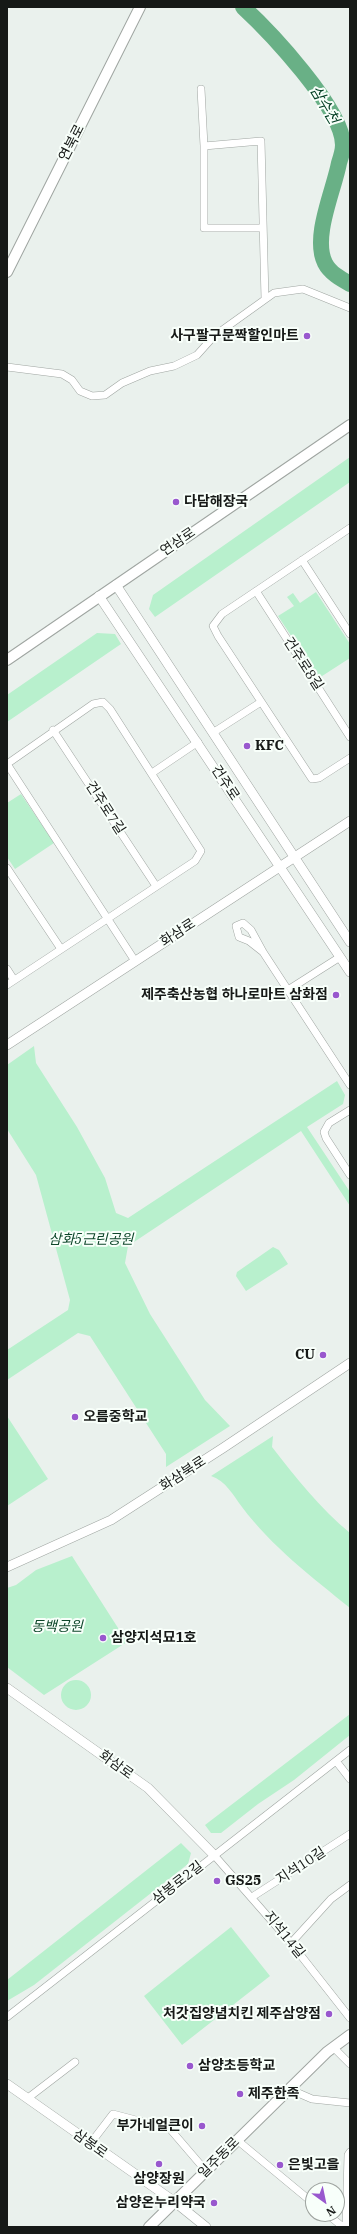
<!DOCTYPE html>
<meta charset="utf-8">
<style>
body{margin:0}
#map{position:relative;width:357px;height:2234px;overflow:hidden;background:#eaf1ed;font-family:"IBM Plex Serif",serif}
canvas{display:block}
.frame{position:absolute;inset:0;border:8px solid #161917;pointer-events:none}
.north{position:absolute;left:305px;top:2182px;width:40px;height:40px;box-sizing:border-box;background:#f8fffa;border:1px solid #9ea39f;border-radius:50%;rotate:147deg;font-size:11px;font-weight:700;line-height:16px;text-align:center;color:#161917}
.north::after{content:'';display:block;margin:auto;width:14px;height:18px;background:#9958ce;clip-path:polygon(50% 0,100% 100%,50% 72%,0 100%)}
</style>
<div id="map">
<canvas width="357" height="2234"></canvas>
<div class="frame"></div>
<div class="north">N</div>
</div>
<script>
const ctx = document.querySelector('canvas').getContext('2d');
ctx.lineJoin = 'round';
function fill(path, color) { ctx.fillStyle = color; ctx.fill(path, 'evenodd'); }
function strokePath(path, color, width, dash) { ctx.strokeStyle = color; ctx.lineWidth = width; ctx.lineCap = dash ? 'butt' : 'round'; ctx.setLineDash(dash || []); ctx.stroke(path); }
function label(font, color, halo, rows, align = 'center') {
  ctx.font = font + ' "IBM Plex Serif","Noto Sans KR",serif'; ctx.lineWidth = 4; ctx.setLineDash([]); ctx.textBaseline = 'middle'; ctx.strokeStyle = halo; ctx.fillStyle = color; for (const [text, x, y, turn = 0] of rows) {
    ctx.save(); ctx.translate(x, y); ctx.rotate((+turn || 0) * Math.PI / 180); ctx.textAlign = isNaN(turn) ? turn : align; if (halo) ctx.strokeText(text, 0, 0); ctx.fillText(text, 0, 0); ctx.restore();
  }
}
const green = new Path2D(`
 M350,457V482L155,617L149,609L153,595Z
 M316,592L350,644V658L319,678L278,616L294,606L287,597L293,593L300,603Z
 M97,633L115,634L121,644L7,722V695Z
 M21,794L54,843L15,869L7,857V803Z
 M34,1046L36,1063L77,1127L105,1178L116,1213L128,1218L337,1081L345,1095L343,1104L307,1127L350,1192V1206L301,1131L128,1246L125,1263L150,1314L205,1400L230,1426L166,1467V1454L90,1336L78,1333L7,1380V1350L68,1310L70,1300L36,1175L7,1129V1065Z
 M273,1247L279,1250L288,1264L246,1291L236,1276L237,1272Z
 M7,1416L48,1479L7,1506Z
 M273,1436L272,1447C296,1478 320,1508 350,1533V1608C312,1577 272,1547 242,1507C233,1495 226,1481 211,1476Z
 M72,1556L127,1642L44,1695L7,1667V1588L16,1585L36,1570Z
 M61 1695a15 15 0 1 1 30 0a15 15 0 1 1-30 0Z
 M350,1714V1735L294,1780L258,1804L221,1833H211L205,1825Z
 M181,1843L191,1853L188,1864L34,1985L7,2001V1980Z
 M231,1927L270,1976L182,2045L144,1996Z`);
const river = new Path2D(`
 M243,7C269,31 343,109 343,145C343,150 341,157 339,163C334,190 312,237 325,263C330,273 341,279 350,284`);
const minor = new Path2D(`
 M201,89L204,146
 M263,228H204V146L261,141L265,299
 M7,367L62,374L72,380L80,391L92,396L105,395L122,383L150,371L174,366L197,355L214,336L274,293L303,289L350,308
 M350,528L222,614L213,626L218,636L312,779L319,778L350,758
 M302,560L350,634
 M256,591L350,737
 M53,730L156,886
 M214,732L261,702
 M7,764L93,704L103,702L110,709L201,851L195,861L7,985
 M7,764L135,961
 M152,773L198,742
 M7,868L61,949
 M263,952L249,941L239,937L236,926L243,923L251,930L263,952L350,1085
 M7,969L14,980
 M288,990L340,957
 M350,1110L329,1123L324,1132L326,1138L350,1175
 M336,1761L350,1779
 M214,1855L291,1943L350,2018
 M252,1897L350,1834
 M291,1943L331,1899L350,1885
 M7,2017L350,1750
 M333,2047L350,2064
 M289,2089L312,2099L350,2103
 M28,2098L75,2062
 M237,2140L313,2203
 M90,2144L113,2114L170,2129L206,2171
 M327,2214L343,2227
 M346,2227L348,2155L350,2152`);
const tertiary = new Path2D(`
 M116,585L350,942
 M99,596L350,972
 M7,1045L350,821
 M7,1567L111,1520L223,1448L350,1363
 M7,1688L148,1788L214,1855
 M7,2084L175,2202L206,2227`);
const secondary = new Path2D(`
 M7,272L140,7
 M7,660L350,425
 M149,2227L327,2052L350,2035`);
const markers = [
 [307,336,4,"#9958ce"],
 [176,502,4,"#9958ce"],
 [247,746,4,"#9958ce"],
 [336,995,4,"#9958ce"],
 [323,1355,4,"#9958ce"],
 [75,1417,4,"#9958ce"],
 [103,1638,4,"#9958ce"],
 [217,1881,4,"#9958ce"],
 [329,2014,4,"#9958ce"],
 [190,2066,4,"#9958ce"],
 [240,2094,4,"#9958ce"],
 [202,2126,4,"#9958ce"],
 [159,2164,4,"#9958ce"],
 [280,2165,4,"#9958ce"],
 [214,2203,4,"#9958ce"]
];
const streetNames = [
 ["연북로",72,143,-63],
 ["연삼로",178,542,-34],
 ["건주로8길",303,664,57],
 ["건주로",225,783,57],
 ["건주로7길",105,808,57],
 ["화삼로",178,933,-33],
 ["화삼북로",183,1474,-33],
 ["화삼로",116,1765,36],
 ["지석10길",301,1866,-33],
 ["삼봉로2길",178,1883,-38],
 ["지석14길",284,1935,51],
 ["삼봉로",90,2144,36],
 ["일주동로",219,2158,-45]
];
const poiNames = [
 ["사구팔구문짝할인마트",299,336,"right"],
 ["다담해장국",184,502],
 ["KFC",255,746],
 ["제주축산농협 하나로마트 삼화점",328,995,"right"],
 ["CU",315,1355,"right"],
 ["오름중학교",83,1417],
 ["삼양지석묘1호",111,1638],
 ["GS25",225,1881],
 ["처갓집양념치킨 제주삼양점",321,2014,"right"],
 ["삼양초등학교",198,2066],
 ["제주한족",248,2094],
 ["부가네얼큰이",194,2126,"right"],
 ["은빛고을",288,2165],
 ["삼양장원",159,2179,"center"],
 ["삼양온누리약국",206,2203,"right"]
];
const parkNames = [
 ["삼화5근린공원",91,1240],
 ["동백공원",57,1627]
];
const waterNames = [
 ["삼수천",324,105,59]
];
fill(green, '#b8f0cd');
strokePath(river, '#69b086', 16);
strokePath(minor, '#9fa5a1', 8);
strokePath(tertiary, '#9fa5a1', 10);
strokePath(secondary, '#9fa5a1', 12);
strokePath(minor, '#fff', 7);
strokePath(tertiary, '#fff', 9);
strokePath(secondary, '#fff', 10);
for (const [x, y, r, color] of markers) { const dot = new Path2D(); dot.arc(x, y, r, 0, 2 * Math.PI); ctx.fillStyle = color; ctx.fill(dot); strokePath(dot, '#f8fffa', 1.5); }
label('14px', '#161917', '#f8fffa', streetNames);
label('bold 14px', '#161917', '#f8fffa', poiNames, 'left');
label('italic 14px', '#0e472b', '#f8fffa', parkNames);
label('italic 15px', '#064126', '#f8fffa', waterNames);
</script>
